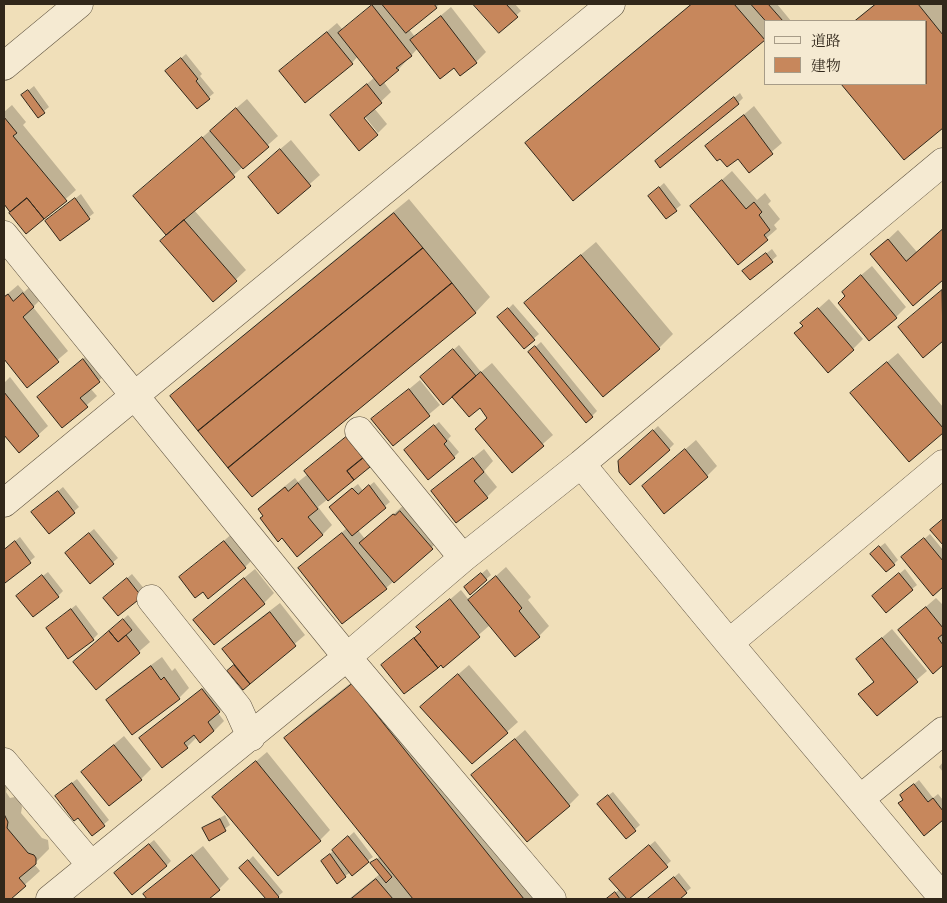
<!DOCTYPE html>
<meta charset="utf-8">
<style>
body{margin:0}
#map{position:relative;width:947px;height:903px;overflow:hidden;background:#f0dfb9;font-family:"IM FELL Great Primer","Noto Serif JP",serif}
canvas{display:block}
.frame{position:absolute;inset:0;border:5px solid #31271a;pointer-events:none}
.legend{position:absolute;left:764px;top:20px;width:162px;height:65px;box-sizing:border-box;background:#f5ead2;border:1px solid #a79c88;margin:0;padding:6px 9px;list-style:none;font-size:15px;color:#31271a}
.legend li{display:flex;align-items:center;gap:10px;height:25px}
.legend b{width:25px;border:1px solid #a79c88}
</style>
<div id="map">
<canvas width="947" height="903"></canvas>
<div class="frame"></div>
<ul class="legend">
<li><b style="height:6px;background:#f5ead2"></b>道路</li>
<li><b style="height:14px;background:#c7875c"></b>建物</li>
</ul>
</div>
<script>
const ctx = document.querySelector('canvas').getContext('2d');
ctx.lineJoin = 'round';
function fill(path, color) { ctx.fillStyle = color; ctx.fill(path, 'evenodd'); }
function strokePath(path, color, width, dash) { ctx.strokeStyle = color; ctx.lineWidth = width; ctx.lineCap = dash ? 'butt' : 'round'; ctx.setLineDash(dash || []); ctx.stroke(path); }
const shadow = new Path2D(`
 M373,4H440L409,29L415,37L451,7L486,52L476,62L454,66L418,48L398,70L383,81L391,92L374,108L387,124L378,133L361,112L331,115L375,77L358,56L352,63L291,62L337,23L343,30Z
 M475,4H515L521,11L499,31Z
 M691,4H777L791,21H766V37L573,199L527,144L541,129Z
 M875,4H943V126L904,159L842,84H926V21H854Z
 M186,54L202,74L200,76L214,93L197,107L172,66Z
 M34,86L49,107L38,116L23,95Z
 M740,93L743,98L738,103L661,166L662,156Z
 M247,99L278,136L194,210L246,270L213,301L167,235L134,196Z
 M12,105L26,122L23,125L76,190L26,233L4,202V112Z
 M754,106L782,143L749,171L738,157L707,146Z
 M291,140L320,175L278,212L259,167Z
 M732,171L757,200L765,193L771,201L768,204L780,219L774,225L777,229L738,263L692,206Z
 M664,183L681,205L666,217L654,192Z
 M81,194L94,213L60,240L46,221Z
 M409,199L490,297L476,312L252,495L171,397L186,382Z
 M943,229V279L913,304L882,245L898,230L917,252Z
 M596,242L673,334L659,348L526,303L540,289Z
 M772,249L777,256L750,278L744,271Z
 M872,266L906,307L896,317L846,296L853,282Z
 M33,284L44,296L33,307L68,351L27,386L4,357V297L18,285L24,292Z
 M943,289V340L923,356L899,327Z
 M829,299L863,339L853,349L802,323Z
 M513,304L539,334L524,347L504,313Z
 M541,342L597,411L587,421L535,347Z
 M459,345L481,372L492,363L553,435L512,471L488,417L480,406L426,373Z
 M93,350L110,371L90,388L97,396L63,426L39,397Z
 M898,353L943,407V431L909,461L862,383Z
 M10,377L48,426L19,452L4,433V383Z
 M420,380L440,405L394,444L373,419Z
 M439,422L451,436L448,439L459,452L454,457L410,445Z
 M658,426L674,444L669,449L624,457Z
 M357,428L374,462L318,507L332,525L322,535L265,515L259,509L269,499L295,478L298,482L308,474L306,471L316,461Z
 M696,440L717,466L707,476L643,486Z
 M484,449L493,461L484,471L497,487L487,497L443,482Z
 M374,482L390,502L357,529L365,539L404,505L442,538L386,588L343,623L300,568L347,528L335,502L358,484L363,491Z
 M63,487L79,507L49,533L38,508Z
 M94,529L118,558L90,582L71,548Z
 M234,532L255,557L245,567L203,590L181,578Z
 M930,534L943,550V585L933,594L908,553Z
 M20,537L35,557L6,581L4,579V550Z
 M885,543L898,560L894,564L877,549Z
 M506,567L531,597L528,600L549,626L539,636L490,625L443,666L418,627L461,590L469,600Z
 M255,569L274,593L264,603L195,620L205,610Z
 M487,569L491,575L470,593L471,583Z
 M905,569L917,585L912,589L879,591Z
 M48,572L63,591L58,596L23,591Z
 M132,574L146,591L141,596L104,598Z
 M936,598L942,604L943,603V664L934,672L899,630Z
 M280,603L305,635L243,688L233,666L236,664L223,649L233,639Z
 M76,605L98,634L93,639L47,628Z
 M128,615L150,642L97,688L75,662Z
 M892,629L927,671L877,714L860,694L875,680L857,659Z
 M162,657L172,671L175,668L189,688L179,698L107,700L117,690Z
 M469,665L518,722L472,763L432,697Z
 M371,667L545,899H349L380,874L372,864L380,856L286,738L304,720Z
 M213,680L229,702L218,713L224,721L214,731L197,737L187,747L162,766L141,738L151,728Z
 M525,730L579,795L569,805L473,775Z
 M124,736L151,769L141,779L93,762Z
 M267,752L330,830L320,840L214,797Z
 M943,762V772L939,767Z
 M77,779L109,820L92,834L61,791Z
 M919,780L933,798L938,794L943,800V818L924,834L904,799L906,791Z
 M4,784L7,788L6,792L10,798L15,797L20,801L22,807L21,813L42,838L48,840L49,849L34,864L40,871L9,899H4Z
 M613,792L640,825L626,837L603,799Z
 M225,815L230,825L210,839L204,829L209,824Z
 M354,832L373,857L345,876L322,861Z
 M154,840L171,861L166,866L120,868Z
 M655,841L671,861L627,899H607L620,889L616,874Z
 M203,846L229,879L219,889L207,899H149L145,894L155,884Z
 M253,856L283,892L275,899H267L241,868Z
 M679,873L691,888L686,892L678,899H648Z`);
const building = new Path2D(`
 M382,4H434L437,8L406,33Z
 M473,4H506L518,17L499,33Z
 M692,4H734L765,40L573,201L525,143Z
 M751,4H768L783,21H766Z
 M876,4H918L943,35V128L904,160L841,84H926V21H855Z
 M372,5L412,56L396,68L399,70L380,86L338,33Z
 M441,16L477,63L460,76L454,68L440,79L410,40Z
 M327,32L353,64L305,103L279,71Z
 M181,58L198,79L196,81L210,99L197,109L165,71Z
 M367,84L382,103L364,118L378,135L359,151L330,115Z
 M28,90L45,113L38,118L21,95Z
 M734,97L739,104L660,168L655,161Z
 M236,108L269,147L243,169L210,131Z
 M744,115L773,154L749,173L738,159L727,167L720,159L717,161L705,146Z
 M4,117L17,133L13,136L67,201L44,219L27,198L10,212L4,204Z
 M202,137L235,177L166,235L133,196Z
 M280,149L311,186L278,214L248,177Z
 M722,180L746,209L754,202L762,212L759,215L770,230L764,235L768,240L738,265L690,206Z
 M659,187L677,211L666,219L648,196Z
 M27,198L44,219L26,234L9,213Z
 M75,198L90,219L60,241L45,221Z
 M394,213L423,248L198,431L170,396Z
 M184,220L237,281L213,302L160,241Z
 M942,230L943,232V280L913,306L870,254L888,239L906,261Z
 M423,248L452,283L228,468L198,431Z
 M766,253L773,262L750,280L742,271Z
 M581,255L660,349L603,397L524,303Z
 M861,275L897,318L869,341L838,303L845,296L842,292Z
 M452,283L476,313L252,497L228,468Z
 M942,290L943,341L923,358L898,327Z
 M23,293L34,307L23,317L59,362L27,388L4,359V297L8,294L13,301Z
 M508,308L535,340L524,349L497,317Z
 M818,308L854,350L828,373L794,333L803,326L800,323Z
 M535,346L593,417L586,423L528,352Z
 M453,349L476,376L443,405L420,377Z
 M83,359L100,382L80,398L88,407L62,428L37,397Z
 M887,362L943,428V433L909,462L850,393Z
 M481,372L544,446L512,473L475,429L487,418L480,408L469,417L452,397Z
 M409,389L430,416L393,446L371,419Z
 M4,392L39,436L19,453L4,435Z
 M434,425L447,441L444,444L455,458L428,480L404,450Z
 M653,430L670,450L630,485L619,472L618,461Z
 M346,437L363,458L347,471L354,480L328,501L304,471Z
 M685,449L708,477L664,514L642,486Z
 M363,458L370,467L354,480L347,471Z
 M473,458L484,472L474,481L488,498L456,523L431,491Z
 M298,483L318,509L308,517L323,535L297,557L282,538L278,542L260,518L263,516L258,509L285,487L288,491Z
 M369,485L386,508L352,536L329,507L352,488L358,494Z
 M58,491L75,513L49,534L31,512Z
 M400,511L433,549L394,583L359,543L393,514L395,515Z
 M943,519V545L930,530Z
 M89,533L114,564L90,584L65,553Z
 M342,533L387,589L342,624L298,568Z
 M924,538L943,561V587L933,596L901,557Z
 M15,541L31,563L5,583L4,581V550Z
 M224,541L246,568L208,599L203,592L195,598L179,577Z
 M879,546L895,565L886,572L870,554Z
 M481,573L487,580L470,595L464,587Z
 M899,573L913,590L886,613L872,596Z
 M42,575L59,597L33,617L16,596Z
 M496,576L522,608L519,611L540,637L515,657L468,600Z
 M127,578L142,597L118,616L103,598Z
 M244,578L265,604L214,645L193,620Z
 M450,599L480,637L443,668L441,665L438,668L414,638L421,632L416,627Z
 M926,607L943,628V634L938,638L943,645V665L933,674L898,630Z
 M71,609L94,640L68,659L46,628Z
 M270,612L296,646L250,684L222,649Z
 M123,619L132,630L118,642L109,631Z
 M109,631L118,642L126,635L140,653L96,690L73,662Z
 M414,638L438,668L404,694L381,665Z
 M882,638L918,682L877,716L858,694L874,682L856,659Z
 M234,665L250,684L243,690L227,671Z
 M151,666L161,680L164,677L180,699L132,735L106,700Z
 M458,674L508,733L472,764L420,707Z
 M352,684L524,899H413L284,738Z
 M202,689L220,712L208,722L214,731L200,743L194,735L184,743L188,748L162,768L139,738Z
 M515,739L570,806L527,842L471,775Z
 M114,745L142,780L109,806L81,772Z
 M256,761L321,841L278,876L212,797Z
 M72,783L105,826L92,836L78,818L74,821L55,796Z
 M914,784L928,802L933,798L943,811V820L924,836L898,803L903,800L900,795Z
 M608,795L636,831L626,839L597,804Z
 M4,814L8,822L7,828L28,853L34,855L36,858V864L19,878L26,886L11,899H4Z
 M220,819L226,831L209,841L202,828Z
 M348,836L369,862L352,876L332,850Z
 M149,844L167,866L132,895L114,873Z
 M649,845L668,867L629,899H627L609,879Z
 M330,854L346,877L337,884L321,861Z
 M192,855L220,890L209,899H147L143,894Z
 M377,859L392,877L386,883L370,863Z
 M248,860L279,897L277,899H266L239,868Z
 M674,877L687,893L680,899H647Z
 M376,879L393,899H351Z
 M615,892L620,899H606Z`);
const minor = new Path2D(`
 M4,66L79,4
 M4,235L347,657L552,899
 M359,431L463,558
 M581,464L729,643L943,898
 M4,503L611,4
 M151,599L238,708L251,737
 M729,643L943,464
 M4,762L91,865
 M860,799L943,731
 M50,899L347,657L463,558L581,464L943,162`);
fill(shadow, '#0003');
fill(building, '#c7875c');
strokePath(building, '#31271a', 1);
strokePath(minor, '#615542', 29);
strokePath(minor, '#f5ead2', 28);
</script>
